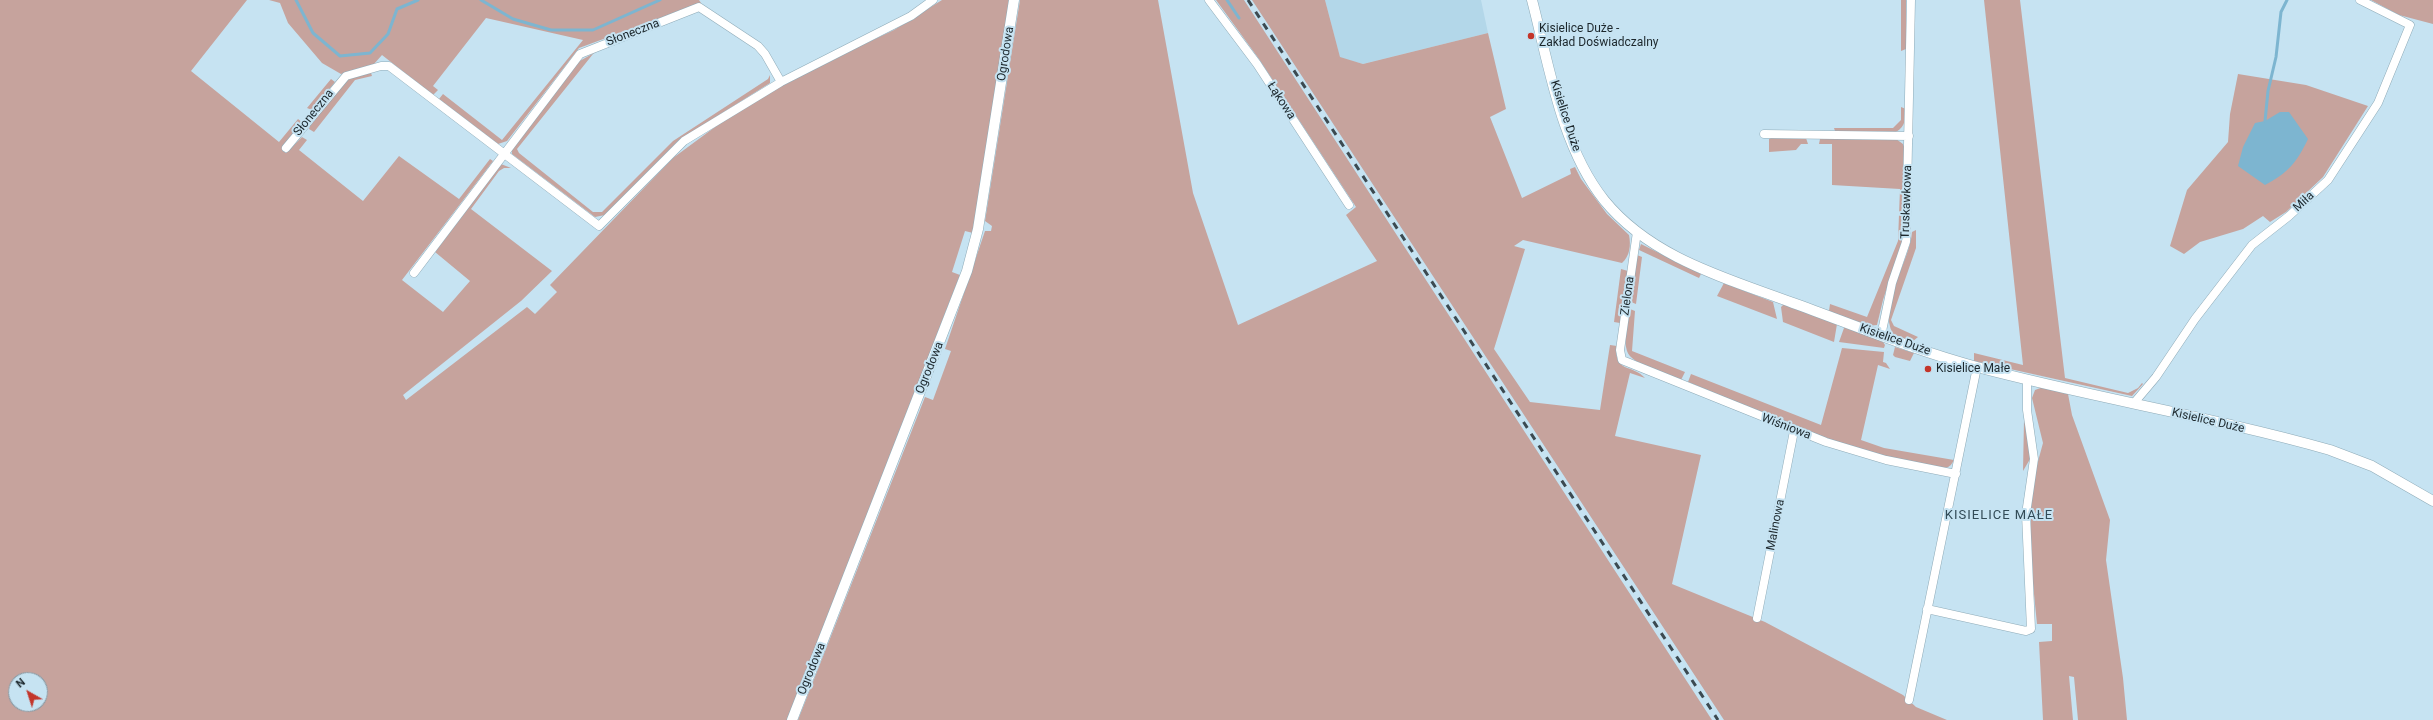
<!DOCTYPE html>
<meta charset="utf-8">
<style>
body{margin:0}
#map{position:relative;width:2433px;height:720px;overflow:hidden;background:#c6e3f2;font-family:Roboto,sans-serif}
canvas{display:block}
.north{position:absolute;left:8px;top:672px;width:40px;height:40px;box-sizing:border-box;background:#c6e3f2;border:1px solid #8298a3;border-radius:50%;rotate:321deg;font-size:11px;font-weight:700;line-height:16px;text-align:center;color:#1c272c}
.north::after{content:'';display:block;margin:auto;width:14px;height:18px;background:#c3352a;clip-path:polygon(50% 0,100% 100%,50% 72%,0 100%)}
</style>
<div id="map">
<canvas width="2433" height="720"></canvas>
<div class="north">N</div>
</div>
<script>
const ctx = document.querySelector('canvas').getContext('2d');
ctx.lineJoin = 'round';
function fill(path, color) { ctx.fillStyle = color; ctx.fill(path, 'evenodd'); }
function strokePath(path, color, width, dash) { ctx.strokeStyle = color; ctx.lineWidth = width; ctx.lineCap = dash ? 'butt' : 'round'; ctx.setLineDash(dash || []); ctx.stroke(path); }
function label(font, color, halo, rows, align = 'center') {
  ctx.font = font + ' Roboto,sans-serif'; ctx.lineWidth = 4; ctx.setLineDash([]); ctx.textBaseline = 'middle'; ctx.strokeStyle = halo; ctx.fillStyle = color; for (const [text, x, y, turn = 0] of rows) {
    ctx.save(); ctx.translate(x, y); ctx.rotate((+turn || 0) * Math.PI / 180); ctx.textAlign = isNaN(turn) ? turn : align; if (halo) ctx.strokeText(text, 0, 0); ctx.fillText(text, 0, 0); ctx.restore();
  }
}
const built = new Path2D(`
 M1325,0H1481L1488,33L1363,64L1340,58Z`);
const green = new Path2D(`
 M0,0H247L191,71L279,142L298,119L303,123L282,150L286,153L302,137L307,140L299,150L363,201L399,156L459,199L490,159L493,161L402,280L443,312L470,281L435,252L501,164L511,168H504L499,171L471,209L552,271L521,301L403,395L406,400L527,307L535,314L557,292L550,285L673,158L730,116L807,71L894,30L942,0H1010L973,233L965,231L952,272L960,275L787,720H0ZM16,680H40V704H16Z
 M269,0H699L701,3L579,48L507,141L498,144L439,99L443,94L502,140L583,40L486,18L433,86L438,90L433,95L382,55L374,64L341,74L322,63L288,23L280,3Z
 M1020,0H1158L1193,193L1238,325L1377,261L1346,215L1356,207L1259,59L1216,0H1244L1712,720H798L925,397L933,400L951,351L945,349L984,234L985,231H991L992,226L985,221Z
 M1252,0H1325L1340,57L1363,64L1488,33L1506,109L1490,117L1522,198L1571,174L1570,169L1575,167L1581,179L1607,214L1629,235C1631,245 1630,256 1622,263L1523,240L1514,246L1525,249L1494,349L1530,402L1600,410L1610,345L1617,346C1613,373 1633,364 1645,378L1630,373L1615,436L1701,455L1672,584L1765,622L1903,695L1916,707L1947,720H1724Z
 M1901,0H1906V49L1901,51Z
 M1984,0H2020L2065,378L2128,393L2138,388L2142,383L2143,384L2132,396L1974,361V353L2023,365Z
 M2371,0H2433V24L2399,15Z
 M601,49L593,54L517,149L519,153L593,212H602L673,141L768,79L770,75V83L679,140L605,215L595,217L512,154V150L578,62Z
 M371,73L372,76L355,80L314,132L309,129L310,126L347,79Z
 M2238,74L2306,85L2368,106L2323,177L2286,212L2270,222L2263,216L2243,229L2200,242L2184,254L2170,246L2187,190L2228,142L2230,114Z
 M331,79L335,82L312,110L307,108Z
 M1901,107L1906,109C1905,119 1906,126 1896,132L1835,131L1834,128H1893L1901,120Z
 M1771,138H1806L1808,144H1801L1796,150L1769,152V139Z
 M1820,139H1896L1903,144L1905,150L1903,238L1883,300L1877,325L1867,326L1829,311L1830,304L1867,317L1898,241L1900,189L1832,185V144H1819Z
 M1916,230V248L1891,320L1894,326L1918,337L1912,342L1893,334C1877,305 1910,262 1912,232Z
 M1641,244L1701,274L1699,278L1639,250Z
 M1637,255L1642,257L1636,304L1631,302Z
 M1621,269L1628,271L1620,323L1614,322Z
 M1724,283L1773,302L1777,319L1717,296Z
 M1784,304L1837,324L1834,342L1783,322L1781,307Z
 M1630,309L1635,311L1632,351L1685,372L1681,380C1668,374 1631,365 1627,351C1623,339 1628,321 1630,309Z
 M1847,327L1883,342L1885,345L1884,348L1839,342L1844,328Z
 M1895,347L1914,353L1910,361L1895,357L1893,355Z
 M1842,348L1884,352L1883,362L1886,363L1890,369L1878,365L1861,440L1884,448L1954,460C1952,464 1950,467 1945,468C1933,468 1918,463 1906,461C1830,445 1759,411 1688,382L1691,374L1821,425Z
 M2043,387L2068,394L2072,415L2110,520L2106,560L2123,678L2127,720H2078L2074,677L2069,676L2073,720H2043L2039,642L2052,641V624H2037L2031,564V487L2043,443L2032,398L2035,390Z
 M2024,420L2033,454L2023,471Z`);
const water = new Path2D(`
 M2280,112H2289L2308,139C2297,162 2288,173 2265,185L2238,166L2243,147L2255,123L2265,121Z`);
const stream = new Path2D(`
 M296,0L313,33L340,56L370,53L388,34L397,9L418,0
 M481,0L513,19L551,30H593L660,0
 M1227,0L1239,18
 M2265,121L2268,91L2276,57L2281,12L2287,0`);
const minor = new Path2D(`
 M1209,0L1257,64L1349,205
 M1764,134L1909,136
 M286,148L346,76L381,66H389L599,226L684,141L781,82L911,16L933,0
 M1637,232L1620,350L1622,360L1826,442L1886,460L1956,474
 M414,273L580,54L699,7L758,46L765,54L781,82
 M1881,336L1892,283L1906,242L1911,0
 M2134,403L2156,377L2195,319L2252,245L2289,216L2328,180L2378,103L2410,25L2360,0
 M1927,609L2026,631L2031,629L2026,514L2034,459L2027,410V379
 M1757,618L1794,431
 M1909,700L1977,367`);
const tertiary = new Path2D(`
 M1532,0C1549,65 1561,146 1604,200C1651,258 1726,278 1793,303C1854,325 1914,350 1977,367C2093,398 2214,417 2330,450L2372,466L2433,501
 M792,720L967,271L978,229L1014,0`);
const rail = new Path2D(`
 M1248,0L1718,720`);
const markers = [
 [1531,36,4,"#c3352a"],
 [1928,369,4,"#c3352a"]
];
const poiNames = [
 ["Kisielice Duże -",1539,29],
 ["Zakład Doświadczalny",1539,43],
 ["Kisielice Małe",1936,369]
];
const streetNames = [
 ["Słoneczna",633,33,-21],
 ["Ogrodowa",1006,54,-81],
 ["Łąkowa",1281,101,57],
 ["Słoneczna",314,113,-51],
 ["Kisielice Duże",1565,116,72],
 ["Truskawkowa",1907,202,-88],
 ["Miła",2304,202,-43],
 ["Zielona",1628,296,-82],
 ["Kisielice Duże",1895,340,19],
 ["Ogrodowa",930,368,-68],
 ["Kisielice Duże",2208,421,13],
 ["Wiśniowa",1786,427,21],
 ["Malinowa",1776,525,-79],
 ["Ogrodowa",812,669,-68]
];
const neighbourhoodNames = [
 ["KISIELICE MAŁE",1999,516]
];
fill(built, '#b3d7e9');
fill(green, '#c6a39d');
fill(water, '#7db5d0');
strokePath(stream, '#7db5d0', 3);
strokePath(minor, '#8fabb8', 9);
strokePath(tertiary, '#8fabb8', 11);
strokePath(minor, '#fff', 8);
strokePath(tertiary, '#fff', 10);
strokePath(rail, '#3c4a51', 3, [7, 7]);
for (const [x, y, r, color] of markers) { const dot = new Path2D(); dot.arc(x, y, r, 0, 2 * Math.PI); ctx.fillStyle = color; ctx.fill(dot); strokePath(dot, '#c6e3f2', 1.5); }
label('12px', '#1c272c', '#c6e3f2', poiNames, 'left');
label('12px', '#1c272c', '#c6e3f2', streetNames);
ctx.letterSpacing = '1px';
label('13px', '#324b57', '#c6e3f2', neighbourhoodNames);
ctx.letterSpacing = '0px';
</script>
